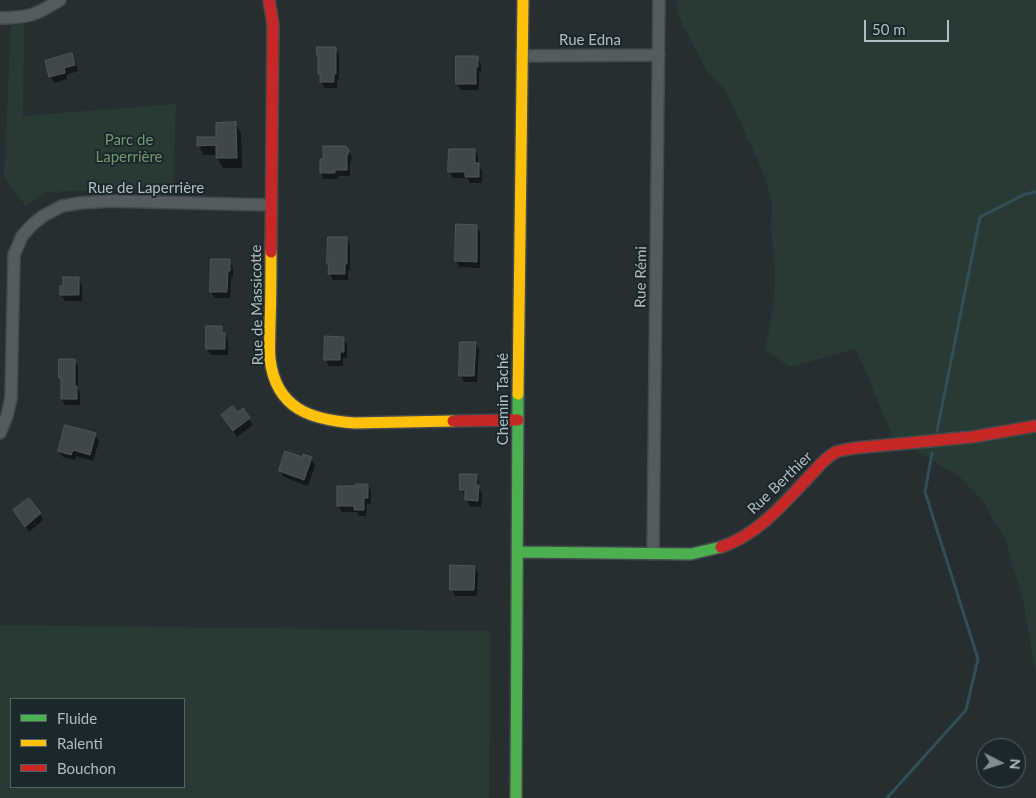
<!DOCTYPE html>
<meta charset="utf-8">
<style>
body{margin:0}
#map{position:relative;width:1036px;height:798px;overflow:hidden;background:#262e31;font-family:Lato,sans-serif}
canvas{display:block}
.legend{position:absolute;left:10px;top:698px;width:175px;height:90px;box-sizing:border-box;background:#1a272b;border:1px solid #556368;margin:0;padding:6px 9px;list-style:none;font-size:15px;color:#aebec3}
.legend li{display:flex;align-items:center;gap:10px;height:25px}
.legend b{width:25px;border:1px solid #556368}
.north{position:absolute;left:976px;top:738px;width:50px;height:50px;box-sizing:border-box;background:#1a272b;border:1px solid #556368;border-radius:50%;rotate:95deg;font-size:14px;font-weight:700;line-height:20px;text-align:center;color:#aebec3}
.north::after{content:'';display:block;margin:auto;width:18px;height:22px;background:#7e8c90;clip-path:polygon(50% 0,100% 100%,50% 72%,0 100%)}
.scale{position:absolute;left:864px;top:20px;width:85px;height:22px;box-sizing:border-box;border:2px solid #aebec3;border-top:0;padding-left:6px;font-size:15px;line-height:18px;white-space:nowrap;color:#aebec3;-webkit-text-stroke:4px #1a272b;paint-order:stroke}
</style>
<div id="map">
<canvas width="1036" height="798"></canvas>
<ul class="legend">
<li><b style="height:6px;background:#4caf50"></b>Fluide</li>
<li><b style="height:6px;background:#ffc107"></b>Ralenti</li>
<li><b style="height:6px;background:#c62828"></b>Bouchon</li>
</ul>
<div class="north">N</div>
<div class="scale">50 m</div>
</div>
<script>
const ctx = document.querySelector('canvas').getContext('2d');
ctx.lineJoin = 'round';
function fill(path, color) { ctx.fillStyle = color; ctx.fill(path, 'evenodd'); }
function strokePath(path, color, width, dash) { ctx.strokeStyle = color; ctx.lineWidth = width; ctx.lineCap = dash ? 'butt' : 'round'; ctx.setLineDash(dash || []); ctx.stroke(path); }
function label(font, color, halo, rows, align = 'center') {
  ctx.font = font + ' Lato,sans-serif'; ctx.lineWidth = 4; ctx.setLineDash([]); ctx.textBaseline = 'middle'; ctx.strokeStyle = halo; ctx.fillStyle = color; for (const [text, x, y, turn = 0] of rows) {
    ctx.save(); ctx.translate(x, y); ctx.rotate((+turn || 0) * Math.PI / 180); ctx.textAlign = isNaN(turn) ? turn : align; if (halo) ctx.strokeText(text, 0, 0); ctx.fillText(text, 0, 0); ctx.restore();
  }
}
const green = new Path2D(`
 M676,0H1036V669L1034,664L1024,603L1005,539L984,503L960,477L893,437L856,349L790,367L765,350L774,302L775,269L771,229L772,202L763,171L725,90L706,70L679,17Z
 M24,24L23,116L176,104L173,187L46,192L26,206L4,177L11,25Z
 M0,625L491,631L489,798H0ZM184,699V787H11V699Z`);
const shadow = new Path2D(`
 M335,49L339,55V80H337V88H325L321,82V77L319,74Z
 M71,54L75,61L78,71L66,75L67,79L54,83L51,77Z
 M477,58L481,64V73H479V90H461L457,84Z
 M236,124L241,133L242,168H223L217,158V155H204L198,145L217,138Z
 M348,150L352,157L351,161L350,163V176H338V179H324L321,173Z
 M475,150L478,157V164L482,171V183H470L467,178H453L450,172Z
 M476,226L480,232V268L460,267L456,261Z
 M347,239L350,245V270H348V280H333L330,273V267L328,264Z
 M229,260L233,267V277H231L230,298H215L211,292Z
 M78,279L82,285V301H65L61,295Z
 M221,327L228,340V355H211L207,349Z
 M343,338L347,344V358H343V366H329L326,360Z
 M476,343L479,350L477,382H464L461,376Z
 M60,360H74L78,366V389L80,393V405H65L62,399Z
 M242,410L253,425L237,437L222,415L237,413Z
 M95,434L99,441L93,461L76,456L75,460L63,457L59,451Z
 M302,458H311L315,465L308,486L284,477L280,471Z
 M476,475L479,482V488L482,493L481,507L470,506L466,500V496H465L461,489Z
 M368,485L371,491V504H367L366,516H359L357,512H342L338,506L357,487Z
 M40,514L43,520L29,532L18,516Z
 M475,567L478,573L477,596H455L452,589Z`);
const stream = new Path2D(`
 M937,431L980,217L1025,194L1036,192
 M887,798L966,710L978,659L925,492L932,453`);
const building = new Path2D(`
 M317,47H336V74H334V82H320V74H318V56L317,55Z
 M72,53L75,65L64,68L65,73L49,77L45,61Z
 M456,56H478V67H476V84H456Z
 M236,122L237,158H216V145L197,146V137H216V123Z
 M323,146H346L349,150L348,154L347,156V170H335V173H320V159H323Z
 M449,149H475V163H479V177H465V172H448Z
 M456,224L477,225V262L455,261Z
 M328,237H347V264H345V274H328L329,264H327Z
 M211,259H230V271H228L227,292H210Z
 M63,277H79V295H60V286L63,285Z
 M206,326H222V333H225V349H206Z
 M325,336L344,337V352H340V360H324Z
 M460,342H476L474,376H459Z
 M59,359H75V386H77V399H61V378H59Z
 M233,406L238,412L243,408L250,418L233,431L221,415Z
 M65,425L96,433L90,455L73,450L71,455L58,451Z
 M285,451L302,457L303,454L312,457L304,480L279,471Z
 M460,474H477L476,485H479L478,501L465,500V490H460Z
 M356,484H368V498H364V510H354V506H337V486H356Z
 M29,498L41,513L25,527L13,510Z
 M450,565L475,566L474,590H450Z`);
const street = new Path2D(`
 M0,18C28,18 36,15 60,0
 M522,56L659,55
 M0,433L7,416L11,398L14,255L22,236L33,224L43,216L62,206L80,203L110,201L271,205
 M653,554L659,0`);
const fast = new Path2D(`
 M518,552L691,554L721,547
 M516,798L518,394`);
const slow = new Path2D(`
 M271,252C271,276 271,300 270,324C270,336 269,348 270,359C276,409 311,420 355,423L453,421
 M518,394L523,0`);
const jam = new Path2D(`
 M269,0L273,24L271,252
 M453,421L518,420
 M721,547C755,536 781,507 805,481C815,471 824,458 836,452C842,450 849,449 855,448L972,437L1036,426`);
const streetNames = [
 ["Rue Edna",590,40],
 ["Rue de Laperrière",146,188],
 ["Rue Rémi",641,277,-89],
 ["Rue de Massicotte",257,305,-91],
 ["Chemin Taché",503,399,-90],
 ["Rue Berthier",780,483,-44]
];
const parkNames = [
 ["Parc de",129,140],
 ["Laperrière",129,157]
];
fill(green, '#273b34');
fill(shadow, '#0007');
strokePath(stream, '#324f57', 3);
fill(building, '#3f4749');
strokePath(building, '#4d5659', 1);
strokePath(street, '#43494c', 14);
strokePath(fast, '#43494c', 14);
strokePath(slow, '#43494c', 14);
strokePath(jam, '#43494c', 14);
strokePath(street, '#555c60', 11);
strokePath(fast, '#4caf50', 11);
strokePath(slow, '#ffc107', 11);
strokePath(jam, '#c62828', 11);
label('15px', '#aebec3', '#1a272b', streetNames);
label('15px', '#73986f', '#1a272b', parkNames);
</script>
